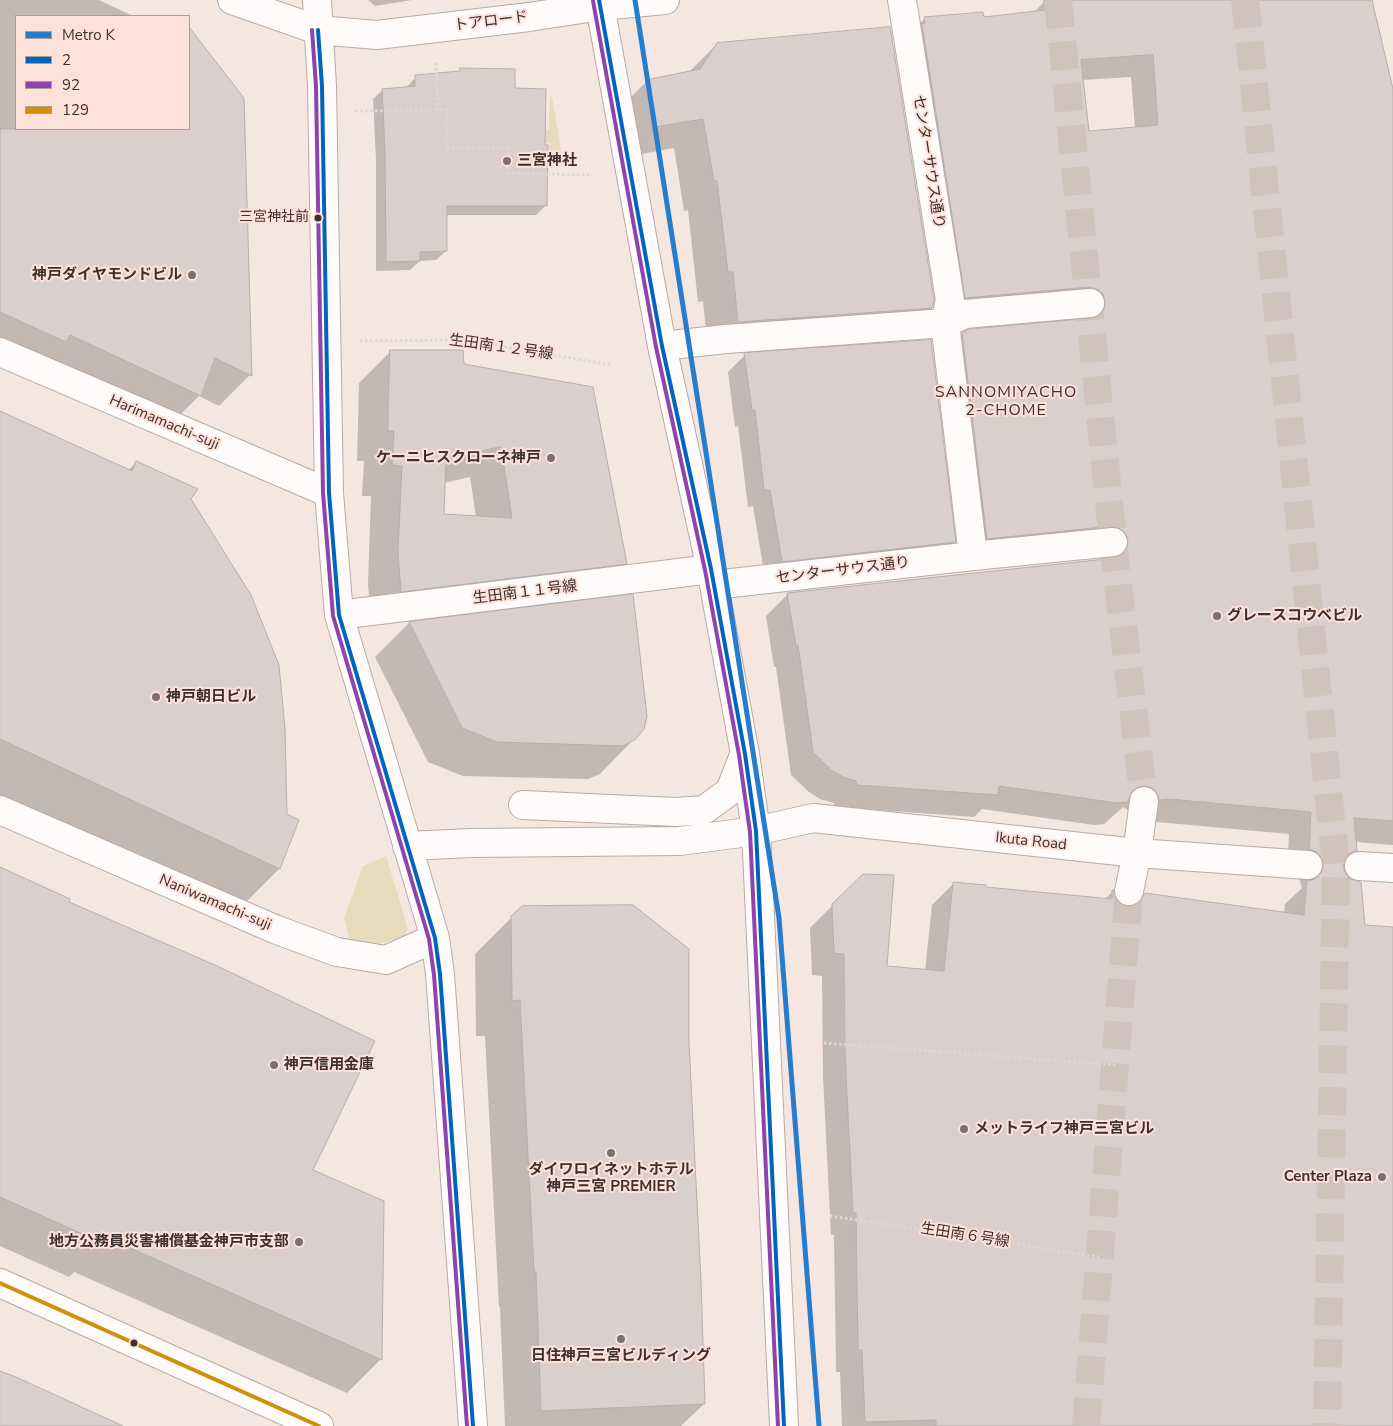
<!DOCTYPE html>
<meta charset="utf-8">
<style>
body{margin:0}
#map{position:relative;width:1393px;height:1426px;overflow:hidden;background:#f6e6e0;font-family:"Nunito Sans",sans-serif}
canvas{display:block}
.legend{position:absolute;left:15px;top:15px;width:175px;height:115px;box-sizing:border-box;background:#fee1d8;border:1px solid #b09b94;margin:0;padding:6px 9px;list-style:none;font-size:15px;color:#3c312e}
.legend li{display:flex;align-items:center;gap:10px;height:25px}
.legend b{width:25px;border:1px solid #b09b94}
</style>
<div id="map">
<canvas width="1393" height="1426"></canvas>
<ul class="legend">
<li><b style="height:6px;background:#267dce"></b>Metro K</li>
<li><b style="height:6px;background:#0065bd"></b>2</li>
<li><b style="height:6px;background:#8e44ad"></b>92</li>
<li><b style="height:6px;background:#d28f09"></b>129</li>
</ul>
</div>
<script>
const ctx = document.querySelector('canvas').getContext('2d');
ctx.lineJoin = 'round';
function fill(path, color) { ctx.fillStyle = color; ctx.fill(path, 'evenodd'); }
function strokePath(path, color, width, dash) { ctx.strokeStyle = color; ctx.lineWidth = width; ctx.lineCap = dash ? 'butt' : 'round'; ctx.setLineDash(dash || []); ctx.stroke(path); }
function label(font, color, halo, rows, align = 'center') {
  ctx.font = font + ' "Nunito Sans","Noto Sans JP",sans-serif'; ctx.lineWidth = 4; ctx.setLineDash([]); ctx.textBaseline = 'middle'; ctx.strokeStyle = halo; ctx.fillStyle = color; for (const [text, x, y, turn = 0] of rows) {
    ctx.save(); ctx.translate(x, y); ctx.rotate((+turn || 0) * Math.PI / 180); ctx.textAlign = isNaN(turn) ? turn : align; if (halo) ctx.strokeText(text, 0, 0); ctx.fillText(text, 0, 0); ctx.restore();
  }
}
const green = new Path2D(`
 M550,97H552L563,162L562,164H552L550,162L549,143L518,142V130H549Z
 M386,856L408,929L403,938L375,944L350,943L344,918L363,866Z`);
const shadow = new Path2D(`
 M0,0H99L133,16H16V129H189V43L206,51L250,375L219,406L199,396L169,426L0,357Z
 M368,0H412L375,6Z
 M1053,0H1363L1393,94V845L1355,842L1356,850L1342,866L1364,927L1393,928V1426H842L840,1372H836L834,1235H831L823,1077L822,976L812,975L810,928L863,875L886,967L925,971L932,905L954,883L984,888L1104,900L1113,891V897L1117,903L1126,908L1132,907L1145,894L1284,913L1285,904L1302,888L1300,881L1295,874L1287,872L1289,834L1146,821L1123,807L1104,824L1094,825L982,809L974,817L835,807L834,803L820,799L809,792L791,775L776,667H774L766,616L788,594L1105,560L1103,555L965,561L940,356L963,334L1082,321L1081,317L943,320L903,41L925,18H983L1033,13L1045,1ZM1131,77L1135,128L1088,133L1082,80Z
 M717,44L931,308L901,338L708,352L703,301L698,302L688,210L684,211L674,148L625,157L617,111L647,81L689,72Z
 M461,70L514,90L544,147L546,205L536,215H446V251L436,260L420,261L410,270L376,271V159L373,99L383,90L406,88L416,77L458,73Z
 M390,352L462,365L625,563L594,594L371,622L368,584L371,496H362L364,461H357L359,383ZM470,477L476,517L442,516L444,483Z
 M745,355L954,542L937,559L765,578L753,506L748,507L738,426L735,427L728,372Z
 M0,419L128,471L136,462L190,499L286,815L297,821L279,869L239,909L0,798Z
 M632,596L634,739L600,774L588,779L463,776L428,762L375,657L409,623Z
 M0,868L67,903L311,1171L381,1359L347,1393L74,1272L69,1277L0,1246Z
 M522,907L687,1043L704,1404L681,1426H505L500,1307H499L485,1036H476L475,954Z`);
const building = new Path2D(`
 M1044,0H1372L1393,89V821L1354,818L1357,851L1352,852L1346,857L1343,866L1345,873L1350,879L1361,882L1365,925L1393,927V1426H936V1420L865,1422L862,1350H858L856,1213H853L845,1054L844,954L834,953L832,904L863,874L894,875L887,966L944,971L953,882L986,885V887L1112,899V890H1114V896L1118,902L1126,906H1134L1140,902L1145,893L1304,915L1307,881L1315,879L1321,873L1323,867L1322,859L1317,852L1309,849L1311,812L1169,799L1159,800L1158,795L1154,789L1146,786L1138,787L1132,791L1128,802L1117,803L999,786L998,795L857,785L856,781L843,777L831,770L813,752L798,645L796,646L787,593L1115,558L1122,554L1127,548L1128,540L1125,533L1119,528L1112,526L987,539L962,333L969,329L1092,318L1099,316L1104,310L1105,301L1103,294L1097,289L1089,287L965,298L922,24L925,23L924,17L983,12L984,17L1045,10ZM1153,55L1158,125L1089,131L1081,60Z
 M189,27L244,98L252,376L215,358L201,396L70,335L66,342L0,312V129H189Z
 M890,27L934,300L932,308L738,322L733,272H728L717,181H714L703,119L655,127L646,80L700,69L717,43Z
 M460,68L515,69V88L546,89L545,145H548L547,206H447V251L420,252V261L386,262L385,149L382,89L415,86V75L460,71Z
 M931,340L956,542L782,562L770,490H764L755,410H752L744,353Z
 M390,350H463L464,364L593,387L627,564L401,592L398,552L402,466L392,465L394,431H388ZM501,447L512,518L444,514L446,459Z
 M0,411L132,471L136,461L198,489L191,499L251,595L279,665L285,729L287,814L299,820L280,869L0,739Z
 M633,594L647,716L644,729L635,740L623,746L497,742L462,728L409,622Z
 M0,867L70,899L69,902L215,965L375,1041L313,1170L384,1201L382,1360L108,1238L105,1244L0,1197Z
 M633,905L689,949V1043L701,1281L705,1404L541,1411L536,1272H534L520,1000L512,1001L511,916L522,906Z
 M0,1371L16,1377L123,1426H0Z`);
const minorTunnel = new Path2D(`
 M1058,0L1113,542L1144,801
 M1245,0L1336,866L1327,1426
 M1086,1426L1129,891`);
const path = new Path2D(`
 M436,63L438,110
 M355,111L447,110V148H508V173L590,175
 M508,155H529
 M360,341L465,340L612,365
 M824,1043L1115,1065
 M830,1216L1100,1257`);
const minor = new Path2D(`
 M232,0L318,30L377,35L529,17L601,6L665,0
 M317,0L322,86L329,493L339,615L435,938L440,974L473,1426
 M599,0L662,346L711,569L745,754L756,831L784,1426
 M902,0L950,300L945,323L973,556
 M662,346L726,339L945,323L965,314L1090,303
 M0,352L329,493
 M714,585L973,556L1113,542
 M339,615L711,569
 M523,805L676,812L704,810L730,791L744,755
 M0,810L277,930L337,952L386,960L435,938
 M407,846L471,843L680,841L756,831L813,818L1137,853L1308,865
 M1359,866L1393,868
 M1129,891L1137,853L1144,801
 M0,1283L319,1426`);
const bus1 = new Path2D(`
 M599,0L662,346L711,569L745,754L756,831L784,1426
 M318,30L322,86L329,493L339,615L435,938L440,974L473,1426`);
const bus2 = new Path2D(`
 M593,1L656,347L705,570L739,755L750,832L778,1426
 M312,30L316,86L323,493L333,616L429,939L434,975L467,1426`);
const bus3 = new Path2D(`
 M0,1283L319,1426`);
const metro1 = new Path2D(`
 M635,0L779,918L819,1426`);
const markers = [
 [507,161,5,"#7d706c"],
 [318,218,4.5,"#3c312e"],
 [192,275,5,"#7d706c"],
 [551,458,5,"#7d706c"],
 [1217,616,5,"#7d706c"],
 [156,697,5,"#7d706c"],
 [274,1065,5,"#7d706c"],
 [964,1129,5,"#7d706c"],
 [611,1153,5,"#7d706c"],
 [1382,1177,5,"#7d706c"],
 [299,1242,5,"#7d706c"],
 [621,1339,5,"#7d706c"],
 [134,1343,4.5,"#3c312e"]
];
const busNames = [
 ["三宮神社前",309,218]
];
const streetNames = [
 ["トアロード",491,22,-7],
 ["センターサウス通り",928,162,81],
 ["生田南１２号線",501,348,8],
 ["Harimamachi-suji",164,423,23],
 ["センターサウス通り",843,571,-7],
 ["生田南１１号線",525,593,-7],
 ["Ikuta Road",1031,842,6],
 ["Naniwamachi-suji",215,903,23],
 ["生田南６号線",965,1236,9]
];
const poiNames = [
 ["三宮神社",517,161],
 ["神戸ダイヤモンドビル",182,275,"right"],
 ["ケーニヒスクローネ神戸",541,458,"right"],
 ["グレースコウベビル",1227,616],
 ["神戸朝日ビル",166,697],
 ["神戸信用金庫",284,1065],
 ["メットライフ神戸三宮ビル",974,1129],
 ["ダイワロイネットホテル",611,1170,"center"],
 ["神戸三宮 PREMIER",611,1187,"center"],
 ["Center Plaza",1372,1177,"right"],
 ["地方公務員災害補償基金神戸市支部",289,1242,"right"],
 ["日住神戸三宮ビルディング",621,1356,"center"]
];
const neighbourhoodNames = [
 ["SANNOMIYACHO",1006,393],
 ["2-CHOME",1006,411]
];
fill(green, '#e8dabc');
fill(shadow, '#0003');
fill(building, '#dbcfcd');
strokePath(building, '#b9adab', 1);
strokePath(minorTunnel, '#d1c2bc', 28, [28, 14]);
strokePath(minor, '#b7aba6', 30);
strokePath(path, '#dcd8d6', 3, [2.5, 2.5]);
strokePath(minor, '#fefbfa', 28);
strokePath(bus1, '#0065bd', 4);
strokePath(bus2, '#8e44ad', 4);
strokePath(bus3, '#d28f09', 4);
strokePath(metro1, '#267dce', 5);
for (const [x, y, r, color] of markers) { const dot = new Path2D(); dot.arc(x, y, r, 0, 2 * Math.PI); ctx.fillStyle = color; ctx.fill(dot); strokePath(dot, '#fee1d8', 2); }
label('14px', '#3c312e', '#fee1d8', busNames, 'right');
label('15px', '#3c312e', '#fee1d8', streetNames);
label('bold 15px', '#3c312e', '#fee1d8', poiNames, 'left');
ctx.letterSpacing = '1px';
label('16px', '#3c312e', '#fee1d8', neighbourhoodNames);
ctx.letterSpacing = '0px';
</script>
